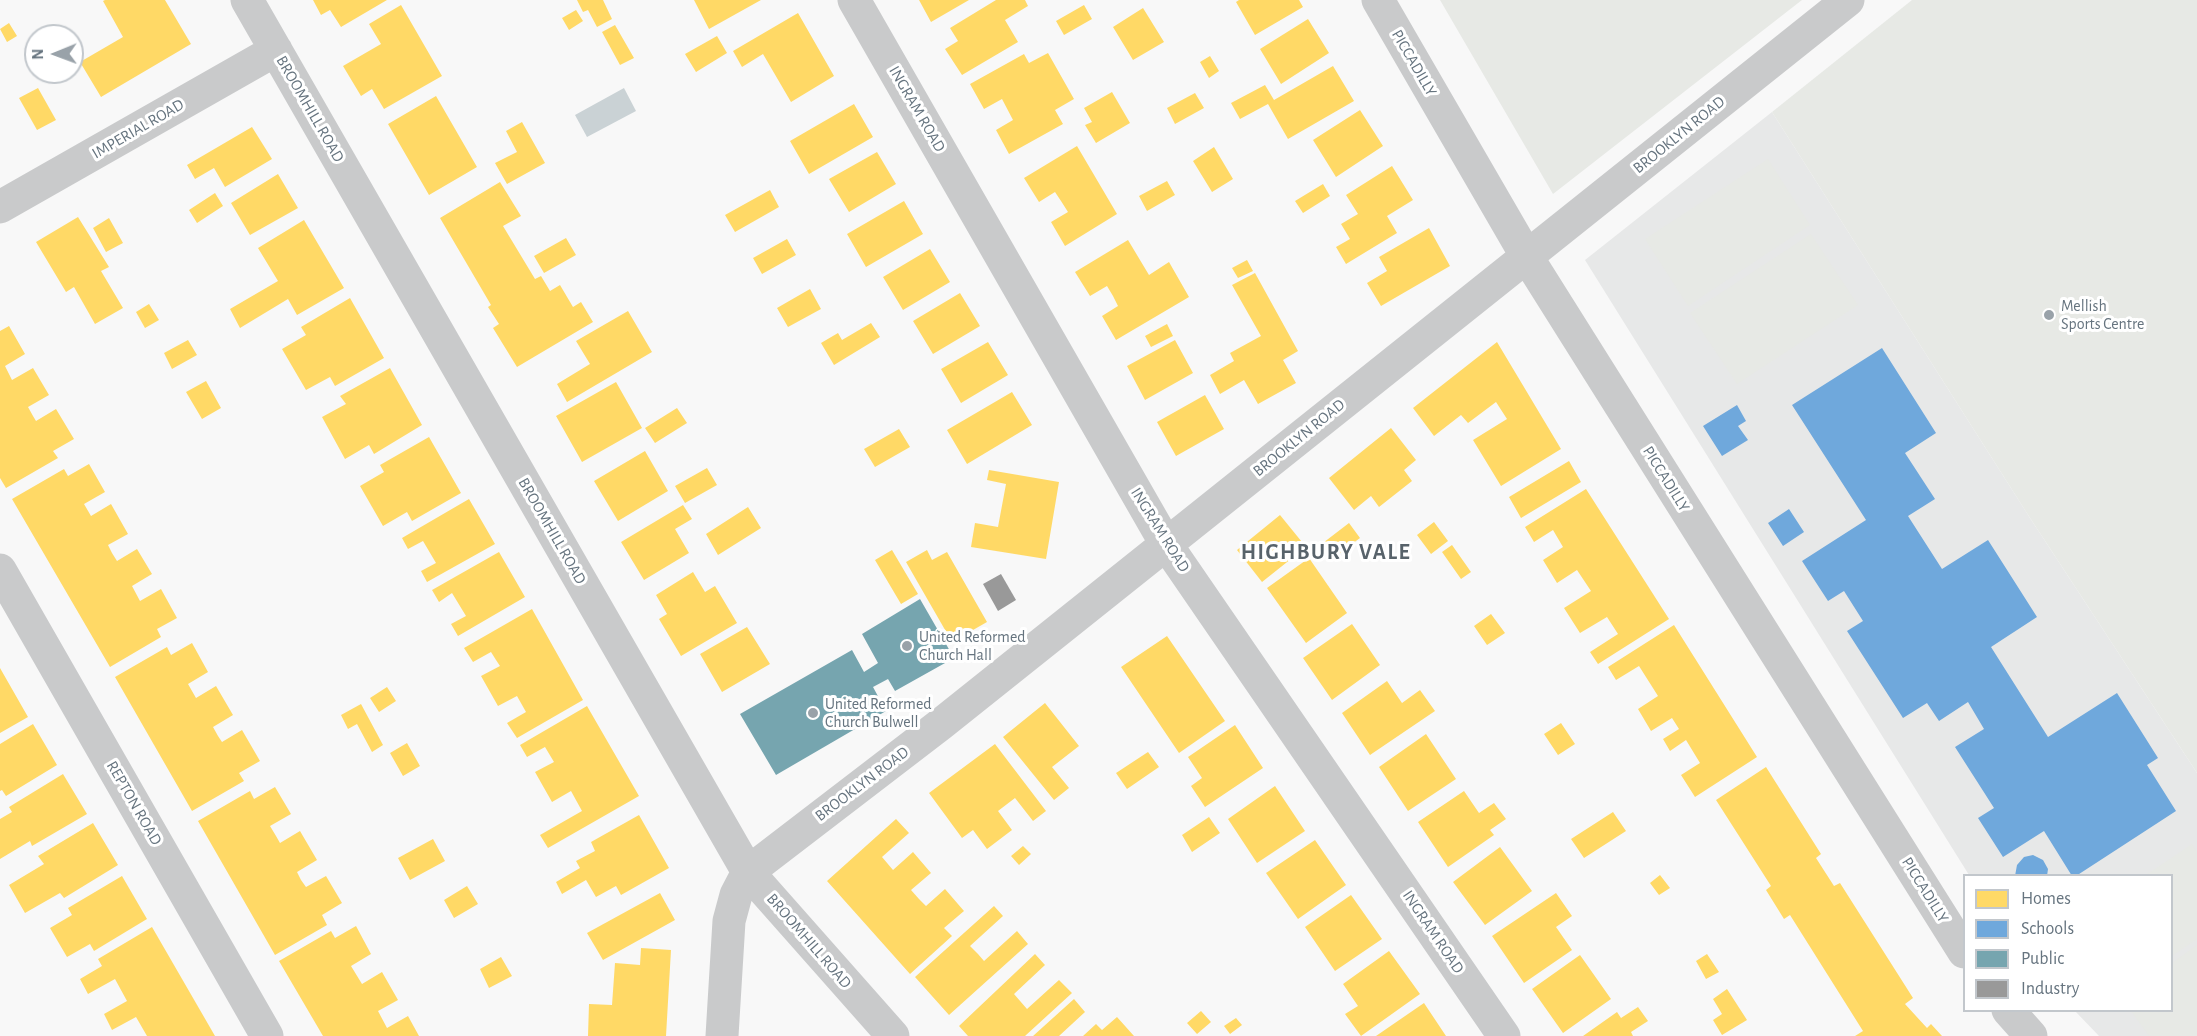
<!DOCTYPE html>
<style>
body{margin:0}
#map{position:relative;width:2197px;height:1036px;overflow:hidden;background:#f8f8f8;font-family:"Alegreya Sans",sans-serif}
canvas{display:block}
.legend{position:absolute;left:1963px;top:874px;width:210px;height:138px;box-sizing:border-box;background:#fff;border:2px solid #c2c7cc;margin:0;padding:8px 10px;list-style:none;font-size:18px;color:#66747f}
.legend li{display:flex;align-items:center;gap:12px;height:30px}
.legend b{width:30px;border:2px solid #c2c7cc}
.north{position:absolute;left:24px;top:24px;width:60px;height:60px;box-sizing:border-box;background:#fff;border:2px solid #c2c7cc;border-radius:50%;rotate:269deg;font-size:16px;font-weight:700;line-height:24px;text-align:center;color:#66747f}
.north::after{content:'';display:block;margin:auto;width:21px;height:27px;background:#99a2a9;clip-path:polygon(50% 0,100% 100%,50% 72%,0 100%)}
</style>
<div id="map">
<canvas width="2197" height="1036"></canvas>
<ul class="legend">
<li><b style="height:16px;background:#ffd966"></b>Homes</li>
<li><b style="height:16px;background:#6fa8dc"></b>Schools</li>
<li><b style="height:16px;background:#76a5af"></b>Public</li>
<li><b style="height:16px;background:#999"></b>Industry</li>
</ul>
<div class="north">N</div>
</div>
<script>
const ctx = document.querySelector('canvas').getContext('2d');
ctx.lineJoin = 'round';
function fill(path, color) { ctx.fillStyle = color; ctx.fill(path, 'evenodd'); }
function strokePath(path, color, width, dash) { ctx.strokeStyle = color; ctx.lineWidth = width; ctx.lineCap = dash ? 'butt' : 'round'; ctx.setLineDash(dash || []); ctx.stroke(path); }
function label(font, color, halo, rows, align = 'center') {
  ctx.font = font + ' "Alegreya Sans",sans-serif'; ctx.lineWidth = 6; ctx.setLineDash([]); ctx.textBaseline = 'middle'; ctx.strokeStyle = halo; ctx.fillStyle = color; for (const [text, x, y, turn = 0] of rows) {
    ctx.save(); ctx.translate(x, y); ctx.rotate((+turn || 0) * Math.PI / 180); ctx.textAlign = isNaN(turn) ? turn : align; if (halo) ctx.strokeText(text, 0, 0); ctx.fillText(text, 0, 0); ctx.restore();
  }
}
const built = new Path2D(`
 M1772,112L2030,518L2197,773V1036H2099L2075,1011L2172,1010V876L1969,875L1585,260Z`);
const green = new Path2D(`
 M1440,0H1802L1553,194Z
 M1912,0H2197V773L2030,518L1772,112Z
 M1768,159L1810,225L1688,306L1645,239Z
 M1811,234L1858,305L1737,384L1690,313Z
 M2192,844L2197,852V939L2172,956V876L2146,875Z
 M2197,945V1036H2149L2131,1011L2172,1010V963Z`);
const water = new Path2D(`
 M624,88L636,111L587,137L575,115Z`);
const homes = new Path2D(`
 M105,0H165L191,44L101,97L80,62L123,37L103,1Z
 M313,0H387L341,27L330,10L321,15Z
 M577,0H603L612,19L597,27L588,10L583,12Z
 M694,0H761L709,29Z
 M919,0H969L931,22Z
 M996,0H1025L1028,6L1005,20L1018,42L962,75L945,49L958,41L950,28Z
 M1239,0H1299L1303,7L1255,35L1236,2Z
 M401,5L442,76L384,109L372,89L361,96L343,66L381,44L369,24Z
 M1084,5L1092,19L1064,35L1056,21Z
 M1143,8L1164,42L1133,60L1113,27Z
 M576,10L583,21L569,30L562,18Z
 M798,13L834,76L791,102L763,54L742,67L733,51Z
 M1308,19L1329,53L1281,84L1260,49Z
 M9,23L17,36L7,42L0,29Z
 M615,25L634,58L620,65L602,32Z
 M717,36L727,53L696,72L685,54Z
 M1048,53L1074,99L1055,110L1063,124L1009,154L996,130L1013,120L1002,99L984,109L970,84L1024,54L1029,63Z
 M1210,56L1219,71L1209,78L1200,62Z
 M1333,66L1354,101L1288,139L1268,104L1240,119L1231,103L1265,85L1274,100Z
 M38,88L56,120L37,130L19,98Z
 M1112,92L1130,123L1096,143L1085,125L1092,122L1084,108Z
 M1195,93L1204,108L1175,124L1167,108Z
 M436,96L477,167L429,195L388,124Z
 M854,104L873,137L809,174L790,141Z
 M1360,110L1383,146L1336,177L1313,140Z
 M522,122L545,163L507,184L495,163L517,152L506,131Z
 M252,127L272,159L225,187L214,168L195,179L187,165Z
 M1077,146L1117,214L1065,246L1051,222L1068,212L1061,201L1055,192L1039,202L1024,178Z
 M1214,147L1233,179L1212,192L1193,161Z
 M877,152L896,184L849,212L829,179Z
 M1392,166L1413,200L1387,216L1397,233L1346,264L1336,247L1350,239L1341,224L1358,214L1346,195Z
 M278,174L298,208L250,235L231,203Z
 M1167,181L1175,195L1147,211L1139,196Z
 M500,182L521,216L503,226L535,279L541,276L550,291L560,285L573,307L581,302L593,322L517,367L493,328L499,324L488,307L491,305L440,218Z
 M1323,184L1330,196L1303,213L1295,201Z
 M770,190L779,207L735,232L725,215Z
 M215,193L223,206L197,223L189,210Z
 M904,201L923,234L866,267L847,234Z
 M78,217L109,267L101,271L123,308L95,324L74,287L66,292L36,242Z
 M109,218L123,243L106,252L93,228Z
 M304,220L344,288L297,315L288,299L240,328L230,309L278,281L258,248Z
 M1429,228L1450,266L1381,306L1367,283L1387,271L1379,257Z
 M566,238L576,255L544,273L534,256Z
 M787,239L796,255L762,274L753,258Z
 M1128,240L1149,275L1169,262L1189,297L1116,340L1102,316L1118,306L1113,296L1107,286L1090,296L1075,272Z
 M930,249L950,282L903,310L883,277Z
 M1247,260L1253,271L1238,278L1232,268Z
 M1255,273L1298,351L1283,360L1296,383L1258,404L1244,380L1220,394L1210,375L1234,361L1230,353L1261,336L1232,285Z
 M810,289L821,309L788,327L777,308Z
 M960,293L980,326L933,354L913,321Z
 M350,298L384,358L335,386L330,377L306,390L282,349L306,335L301,327Z
 M149,304L159,320L145,328L136,312Z
 M628,311L652,352L567,402L557,384L590,364L576,341Z
 M871,323L880,337L834,365L821,343L838,333L842,340Z
 M1167,324L1173,336L1151,347L1145,336Z
 M9,326L25,354L5,366L12,380L33,368L49,395L28,407L33,416L36,421L56,409L74,439L53,451L58,458L6,488L0,478V331Z
 M188,340L197,355L172,369L164,353Z
 M1175,340L1193,373L1145,400L1127,366Z
 M988,342L1008,375L961,403L941,369Z
 M1497,342L1561,449L1501,486L1473,440L1507,419L1496,402L1468,423L1461,415L1434,436L1413,408Z
 M390,368L422,425L374,454L369,445L345,459L322,417L346,404L340,396Z
 M206,381L221,408L202,419L186,392Z
 M616,382L642,428L582,462L556,416Z
 M1012,392L1032,425L967,464L947,430Z
 M1205,395L1224,429L1176,456L1157,422Z
 M677,408L687,423L655,443L645,428Z
 M1391,428L1416,460L1404,470L1412,481L1379,507L1371,496L1354,510L1329,478Z
 M899,429L910,447L875,467L864,449Z
 M429,437L461,493L412,521L407,512L383,526L360,486L384,472L380,465Z
 M645,451L668,491L618,521L594,481Z
 M1569,461L1581,482L1521,518L1509,497Z
 M89,464L105,492L84,504L91,516L111,504L128,534L108,545L112,553L117,561L137,549L152,574L132,586L140,601L161,589L177,618L157,629L161,637L110,667L12,499L64,469L68,476Z
 M707,468L717,485L685,503L675,486Z
 M989,470L1059,482L1046,559L971,547L975,523L998,527L1006,484L987,480Z
 M1586,489L1669,619L1598,664L1590,652L1618,634L1607,617L1580,633L1564,608L1591,591L1577,570L1557,583L1543,560L1563,547L1553,530L1534,542L1525,527Z
 M469,499L495,544L427,582L421,571L436,563L423,541L408,549L402,538Z
 M683,505L692,519L675,529L689,553L644,580L621,542Z
 M748,507L761,528L718,555L706,534Z
 M1280,515L1306,547L1262,582L1237,550Z
 M1434,522L1448,541L1431,554L1417,535Z
 M1349,523L1360,538L1329,561L1319,546Z
 M1452,545L1471,572L1461,579L1442,552Z
 M892,550L918,594L901,604L875,560Z
 M927,550L932,560L947,552L987,622L952,642L906,562Z
 M499,552L525,597L458,636L451,624L466,616L452,593L439,602L432,590Z
 M1309,558L1347,613L1306,643L1267,588Z
 M693,572L705,592L715,586L737,623L681,656L659,619L667,614L656,595Z
 M532,609L583,700L517,738L507,723L526,712L517,696L498,706L481,676L500,666L496,660L491,652L473,662L464,648Z
 M1491,614L1505,633L1487,645L1474,626Z
 M1352,624L1380,665L1332,700L1303,658Z
 M1674,625L1757,757L1695,797L1681,775L1700,763L1686,740L1670,751L1663,739L1679,729L1672,718L1651,731L1638,709L1658,696L1639,666L1616,680L1608,667Z
 M747,627L770,664L722,692L700,654Z
 M1167,636L1225,721L1179,753L1121,667Z
 M192,643L208,672L188,684L196,698L216,686L233,715L213,727L218,736L222,742L242,730L260,761L239,773L244,781L192,811L115,677L167,647L171,655Z
 M0,668L28,717L0,733Z
 M1387,681L1402,703L1420,690L1435,711L1370,755L1342,713Z
 M387,687L396,701L379,712L370,698Z
 M1045,703L1079,746L1052,767L1069,788L1054,800L1003,737Z
 M361,704L383,745L372,752L357,724L348,729L341,715Z
 M587,706L639,796L548,848L540,835L582,811L571,791L552,802L535,772L554,762L545,747L527,757L520,745Z
 M1561,723L1575,744L1558,755L1544,734Z
 M33,724L57,765L6,796L2,790L0,791V744Z
 M1235,725L1263,768L1205,807L1191,786L1202,778L1188,757Z
 M1426,734L1456,779L1408,811L1379,767Z
 M407,743L420,766L403,776L390,753Z
 M995,744L1046,811L1033,821L1015,798L998,811L1012,830L987,849L973,830L962,838L929,793Z
 M1148,752L1159,767L1127,789L1116,773Z
 M1766,767L1821,854L1816,858L1834,886L1840,883L1913,998L1905,1004L1927,1028L1931,1024L1942,1036H1855L1863,1031L1790,915L1784,919L1766,890L1771,886L1716,800Z
 M63,774L87,814L32,846L30,841L0,859V819L12,812L9,807Z
 M1275,786L1305,831L1257,863L1228,819Z
 M275,787L291,814L270,826L276,836L280,843L300,831L317,860L297,872L301,880L306,887L326,876L342,903L322,915L327,925L275,955L198,821L250,791L254,799Z
 M1464,791L1479,813L1494,803L1506,819L1490,830L1494,835L1448,867L1418,822Z
 M1613,812L1626,831L1584,858L1571,839Z
 M639,815L669,868L621,895L616,886L596,897L586,880L562,894L556,882L580,868L576,861L595,851L591,842Z
 M1209,817L1220,833L1192,852L1182,835Z
 M896,819L909,833L882,857L893,870L913,852L931,873L911,890L919,899L926,906L945,889L964,911L944,928L952,936L910,974L827,881Z
 M93,823L118,865L64,898L60,893L25,913L9,885L44,864L38,856Z
 M433,839L445,861L410,880L398,858Z
 M1315,840L1346,885L1298,919L1266,873Z
 M1023,846L1031,854L1019,865L1011,856Z
 M1500,847L1532,891L1485,925L1453,882Z
 M1660,875L1670,888L1659,895L1650,883Z
 M122,876L147,919L94,951L90,944L67,957L50,928L72,915L68,908Z
 M467,886L478,904L454,918L444,900Z
 M660,893L675,920L603,960L587,933Z
 M1556,893L1572,916L1556,927L1572,950L1524,983L1492,936Z
 M1351,895L1382,939L1335,971L1305,927Z
 M994,906L1003,916L970,946L978,954L984,961L1017,931L1028,944L949,1015L915,977Z
 M356,926L371,954L351,966L362,984L382,972L398,1000L378,1011L387,1028L408,1016L419,1036H323L279,961L331,931L335,938Z
 M152,927L178,972L215,1036H147L136,1017L112,1030L104,1014L127,1001L115,979L88,994L80,979L102,966L98,959Z
 M641,948L671,950L666,1036H588L589,1004L612,1005L615,963L640,965Z
 M1389,951L1420,994L1361,1036L1345,1014L1358,1006L1343,984Z
 M1035,954L1045,965L1014,994L1027,1009L1059,980L1072,993L1025,1036H968L959,1026Z
 M1707,954L1719,972L1706,979L1696,961Z
 M1580,955L1611,999L1563,1033L1532,989Z
 M501,957L512,976L489,988L480,969Z
 M1727,989L1747,1020L1722,1035L1713,1020L1722,1014L1713,999Z
 M1074,999L1085,1012L1059,1036H1033Z
 M1424,1003L1446,1036H1376Z
 M1638,1007L1648,1021L1631,1032L1633,1036H1583L1617,1012L1621,1018Z
 M1201,1011L1211,1022L1197,1034L1187,1023Z
 M1117,1017L1134,1036H1083L1096,1024L1102,1030Z
 M1236,1018L1242,1025L1230,1034L1224,1026Z`);
const schools = new Path2D(`
 M1882,348L1936,433L1905,453L1935,499L1908,516L1942,569L1988,540L2037,617L1991,647L2048,737L2117,693L2158,758L2147,765L2176,811L2076,876H2072L2044,831L2003,857L1978,818L1994,808L1955,747L1984,729L1968,702L1939,721L1927,703L1903,718L1847,631L1863,621L1844,591L1828,601L1802,561L1866,520L1792,405Z
 M1737,405L1746,421L1738,426L1748,440L1722,456L1703,426Z
 M1789,509L1804,532L1783,546L1768,523Z
 M2033,855L2043,860L2048,869L2047,876H2015L2017,865L2024,857Z`);
const public = new Path2D(`
 M920,599L954,658L895,691L888,679L873,687L886,711L776,775L740,714L852,650L864,672L878,663L862,634Z`);
const industry = new Path2D(`
 M1001,574L1016,600L998,611L983,584Z`);
const minor = new Path2D(`
 M247,0L748,872L893,1036
 M854,0L1166,544L1504,1036
 M1378,0L1527,257L1964,952
 M0,207L276,50
 M0,570L267,1036
 M2008,1010L2031,1036
 M722,1036L729,921L736,895L748,872L941,724L1848,0`);
const markers = [
 [2049,315,6,"#99a2a9"],
 [907,646,6,"#99a2a9"],
 [813,713,6,"#99a2a9"]
];
const streetNames = [
 ["PICCADILLY",1414,63,60],
 ["BROOMHILL ROAD",310,109,60],
 ["INGRAM ROAD",917,109,60],
 ["IMPERIAL ROAD",138,129,-30],
 ["BROOKLYN ROAD",1679,135,-39],
 ["BROOKLYN ROAD",1299,438,-39],
 ["PICCADILLY",1666,479,58],
 ["INGRAM ROAD",1160,530,58],
 ["BROOMHILL ROAD",552,531,60],
 ["BROOKLYN ROAD",862,784,-37],
 ["REPTON ROAD",134,803,60],
 ["PICCADILLY",1925,890,58],
 ["INGRAM ROAD",1433,932,56],
 ["BROOMHILL ROAD",809,941,49]
];
const poiNames = [
 ["Mellish",2061,306],
 ["Sports Centre",2061,324],
 ["United Reformed",919,637],
 ["Church Hall",919,655],
 ["United Reformed",825,704],
 ["Church Bulwell",825,722]
];
const districtNames = [
 ["HIGHBURY VALE",1326,552]
];
fill(built, '#e7e8e8');
fill(green, '#e7e9e5');
fill(water, '#cad2d5');
fill(homes, '#ffd966');
fill(schools, '#6fa8dc');
fill(public, '#76a5af');
fill(industry, '#999');
strokePath(minor, '#c9cacb', 33);
for (const [x, y, r, color] of markers) { const dot = new Path2D(); dot.arc(x, y, r, 0, 2 * Math.PI); ctx.fillStyle = color; ctx.fill(dot); strokePath(dot, '#fff', 2); }
label('16px', '#66747f', '#fff', streetNames);
label('16px', '#66747f', '#fff', poiNames, 'left');
ctx.letterSpacing = '1.5px';
label('bold 22px', '#58636b', '#fff', districtNames);
ctx.letterSpacing = '0px';
</script>
